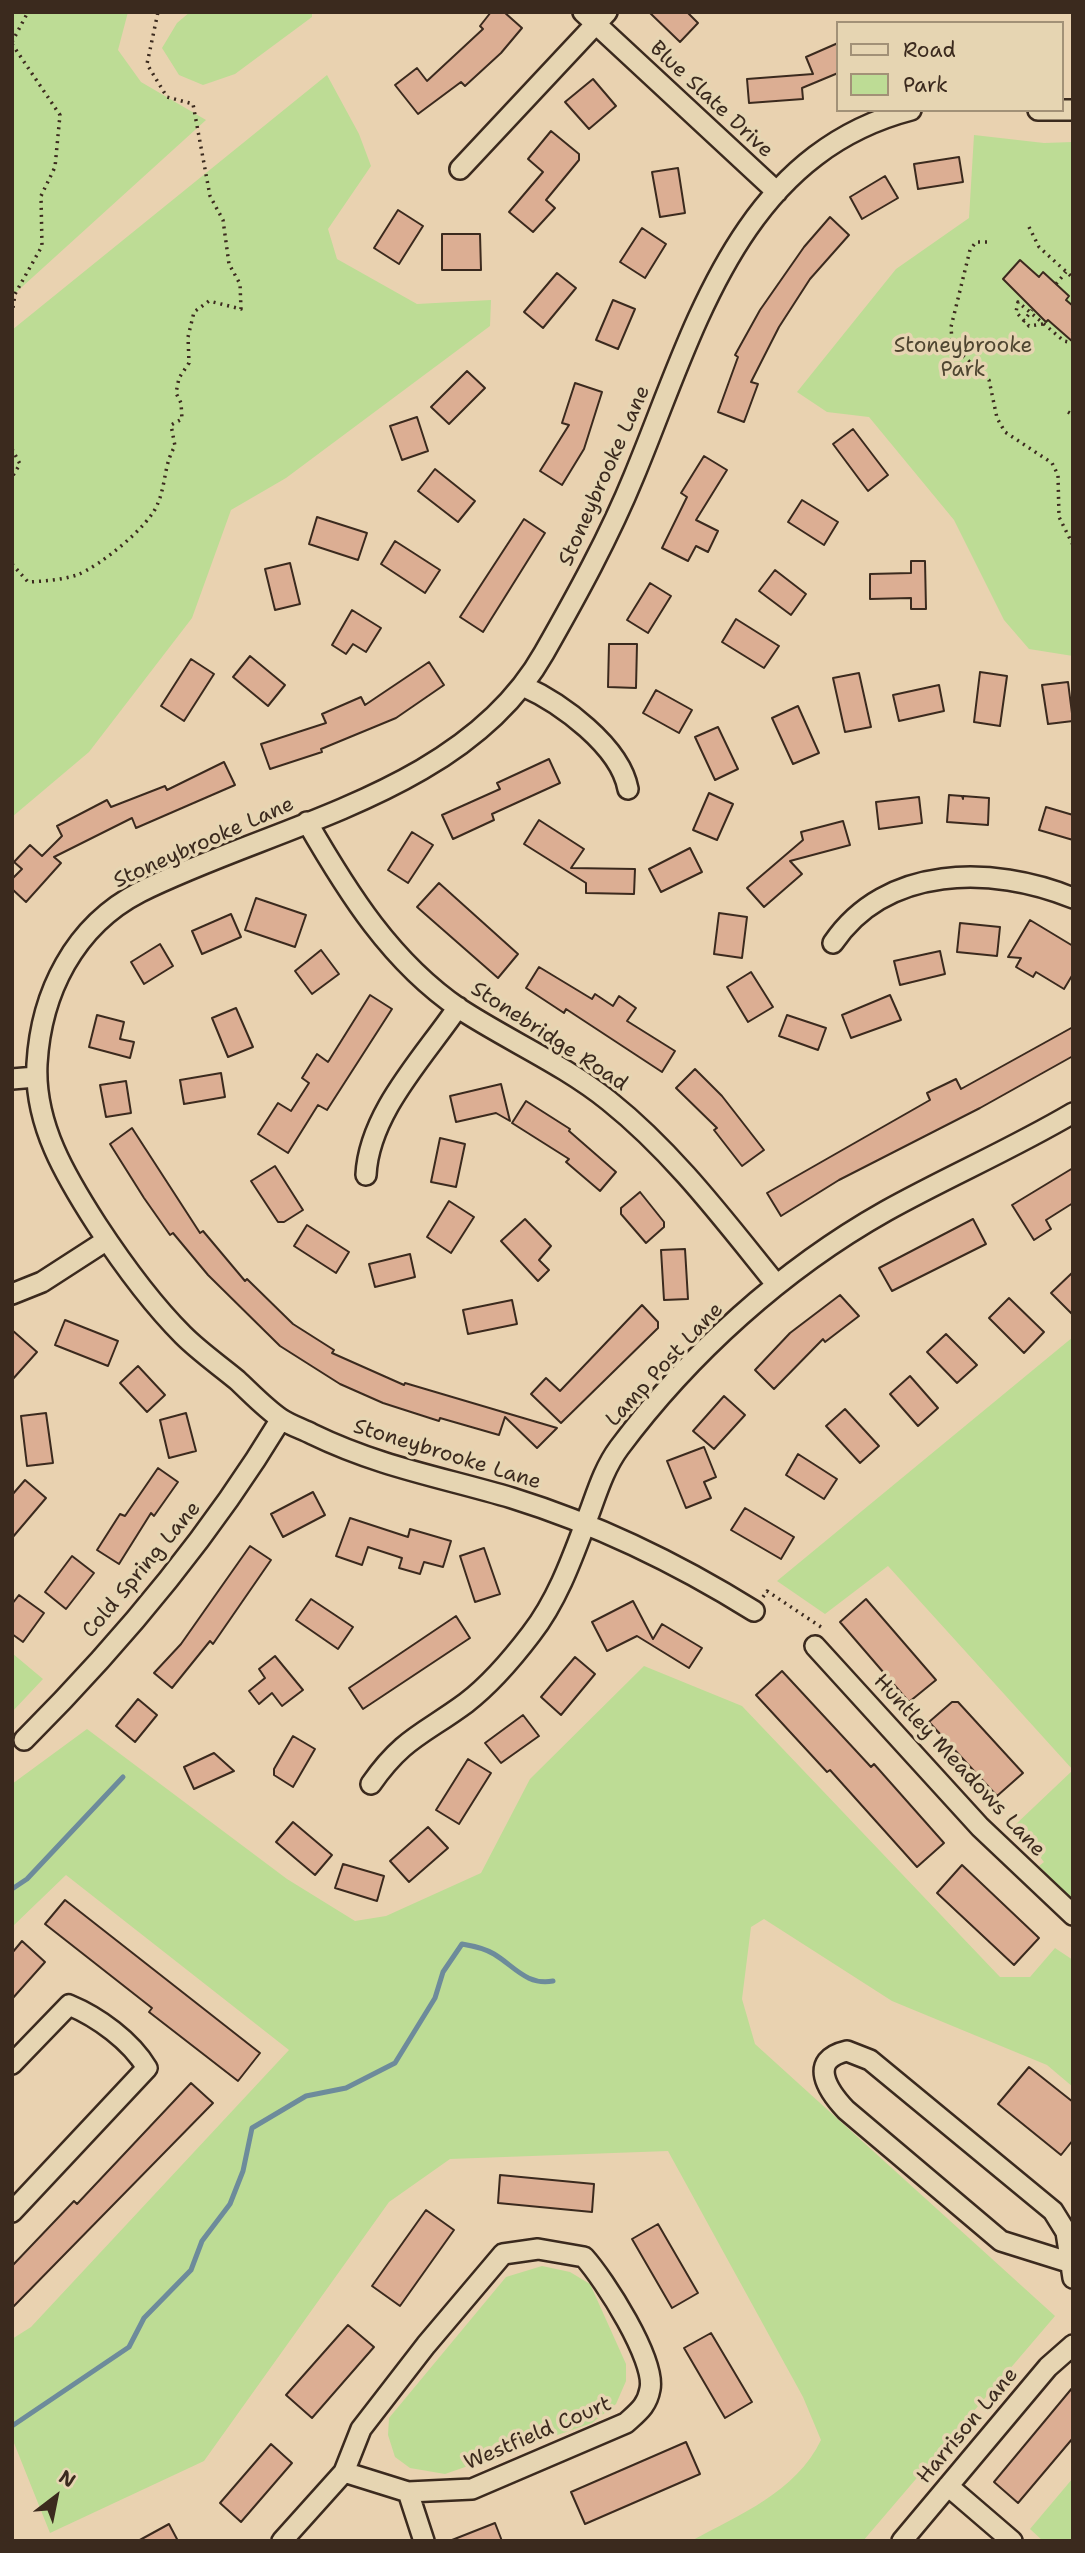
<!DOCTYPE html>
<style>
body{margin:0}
#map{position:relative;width:1085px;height:2553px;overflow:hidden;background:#e9d2b0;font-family:"Shantell Sans",sans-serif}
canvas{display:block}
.frame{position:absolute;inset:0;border:14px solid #3b2a1e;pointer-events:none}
.legend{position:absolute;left:836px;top:21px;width:228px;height:91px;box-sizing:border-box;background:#e6d5b2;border:2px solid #a29177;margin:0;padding:9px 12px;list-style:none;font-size:21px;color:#3b2a1e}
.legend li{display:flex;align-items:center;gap:14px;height:35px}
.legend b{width:35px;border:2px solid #a29177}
.north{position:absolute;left:21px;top:2462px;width:70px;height:70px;-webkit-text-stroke:5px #e6d5b2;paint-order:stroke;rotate:32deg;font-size:19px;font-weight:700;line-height:28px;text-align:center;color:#3b2a1e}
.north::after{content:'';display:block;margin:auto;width:24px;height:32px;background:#3b2a1e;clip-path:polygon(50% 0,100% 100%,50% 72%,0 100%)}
</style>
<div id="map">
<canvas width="1085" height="2553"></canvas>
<div class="frame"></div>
<ul class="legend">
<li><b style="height:9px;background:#e6d5b2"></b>Road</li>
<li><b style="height:19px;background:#bddc95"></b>Park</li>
</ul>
<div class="north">N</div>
</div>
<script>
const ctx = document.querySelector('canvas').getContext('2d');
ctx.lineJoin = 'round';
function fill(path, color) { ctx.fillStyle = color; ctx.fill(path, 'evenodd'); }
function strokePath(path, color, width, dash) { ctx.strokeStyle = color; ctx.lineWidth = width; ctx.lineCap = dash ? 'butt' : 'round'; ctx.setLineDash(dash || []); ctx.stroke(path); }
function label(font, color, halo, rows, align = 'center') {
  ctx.font = font + ' "Shantell Sans",sans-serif'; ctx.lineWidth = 7; ctx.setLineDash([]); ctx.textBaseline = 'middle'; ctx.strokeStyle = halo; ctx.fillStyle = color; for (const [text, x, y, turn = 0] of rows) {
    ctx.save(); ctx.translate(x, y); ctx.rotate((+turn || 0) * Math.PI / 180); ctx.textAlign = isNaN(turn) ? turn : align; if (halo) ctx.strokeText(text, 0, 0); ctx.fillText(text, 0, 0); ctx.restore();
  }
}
const green = new Path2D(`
 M12,12H128L118,50L141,82L206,120L12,296Z
 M190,12H312V17L235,74L203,85L179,75L162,48L177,23Z
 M327,75L359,134L371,166L328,229L337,259L417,304L491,300L490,326L286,478L231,510L192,618L89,752L12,817V330Z
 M974,135L1044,143L1073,142V656L1029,649L1004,620L954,520L869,417L827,412L797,392L896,269L969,218Z
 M1073,1337V1900L1039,1866L1044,1862L1015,1825L1073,1770L888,1566L825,1614L777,1581Z
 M12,1653L43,1679L12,1712Z
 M644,1666L742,1706L1000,1977H1030L1055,1948L1073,1960V2087L1047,2065L892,2001L764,1919L751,1927L742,1999L755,2044L1055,2316L863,2541H691C739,2515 796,2492 821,2440L803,2397L668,2151L450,2159L389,2202L204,2461L50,2533L12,2438V2339L31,2327L289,2050L66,1875L12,1927V1784L87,1729L287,1879L355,1921L386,1916L481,1873L530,1779Z
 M542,2266L570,2272L590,2284L626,2364V2381L616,2404L592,2423L445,2474L410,2468L395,2457L388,2435L389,2418L506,2277Z
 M1073,2478V2541H1043L1030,2529Z`);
const stream = new Path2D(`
 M12,1889L27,1879L123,1777
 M12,2426L129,2347L144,2318L191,2270L202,2241L230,2204L243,2171L252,2128L306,2096L346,2088L395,2063L435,1998L443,1972L462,1944C474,1946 484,1948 494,1954C514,1966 527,1986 553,1981`);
const building = new Path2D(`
 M491,12H504L522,28L501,53L465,86L461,82L418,114L395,85L417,68L427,81L483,29L480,26Z
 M649,12H687L698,23L680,42Z
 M838,43V73L802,88L803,99L749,103L747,79L813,74L806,57Z
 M593,79L616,106L589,129L565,102Z
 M551,131L579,154V160L546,200L555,208L533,232L509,212L543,172L528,159Z
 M959,157L963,182L918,189L914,164Z
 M678,168L685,213L660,217L652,172Z
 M885,176L898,198L862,219L850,197Z
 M398,210L423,226L399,264L374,248Z
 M830,217L849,235L810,279L779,327L751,382L758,384L744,422L718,412L738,357L735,355L760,310L804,247Z
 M642,228L666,244L645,278L620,262Z
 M442,234H480L481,270H442Z
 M1020,260L1039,277L1043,272L1069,296L1066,300L1073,306V342L1048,320L1046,322L1003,279Z
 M557,273L576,288L543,328L524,312Z
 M613,300L635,309L618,349L596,340Z
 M467,371L485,388L449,424L431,407Z
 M575,383L602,392L584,449L562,485L540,471L569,425L562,423Z
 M417,417L428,451L402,460L390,426Z
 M853,429L888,475L868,491L833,444Z
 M704,456L727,470L696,520L718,531L708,552L696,546L688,561L662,548L687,497L681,493Z
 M435,469L475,501L458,522L418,491Z
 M802,500L838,522L824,545L788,522Z
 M317,517L367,533L358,560L309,544Z
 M524,519L545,533L483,632L460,617Z
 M395,541L440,570L425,593L381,564Z
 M911,561H925L926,609H911V598L870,599V574L911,573Z
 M290,563L300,604L275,610L265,569Z
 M775,570L806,594L791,615L759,591Z
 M650,583L671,596L648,633L627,620Z
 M352,610L381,628L366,652L353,644L346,654L332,645Z
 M736,619L779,646L764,668L722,642Z
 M609,644H637L636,688L608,687Z
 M250,656L285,685L268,706L233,677Z
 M191,659L214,674L184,721L161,706Z
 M429,662L444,685L396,718L321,749L322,752L270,769L261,744L326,723L322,714L361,697L365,705Z
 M980,672L1007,676L1000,726L974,722Z
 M859,673L871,727L845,732L833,678Z
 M1068,682L1073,721L1048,724L1042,685Z
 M939,685L944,711L899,721L893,695Z
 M656,690L692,710L679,733L643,713Z
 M798,706L819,753L793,764L772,718Z
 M718,727L738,769L715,780L695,737Z
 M549,759L560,783L492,814L494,820L453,839L442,815L500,789L497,783Z
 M224,762L235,785L136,828L132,818L54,857L61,863L26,902L12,889V879L22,869L14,862L30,845L42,856L62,836L57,826L107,800L111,807L165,786L167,790Z
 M709,793L733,804L717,840L693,830Z
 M949,795L962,796L963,799V796L989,798L988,825L947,822Z
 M919,797L922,823L879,829L876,802Z
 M1046,807L1073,815V840L1039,830Z
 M539,820L584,849L571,868L635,869L634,894L586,893V883L524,844Z
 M843,821L850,845L790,861L802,874L764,907L747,888L803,840L801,832Z
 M412,832L433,845L408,883L388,870Z
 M690,848L702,872L661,892L649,869Z
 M439,883L518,954L498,978L417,907Z
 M256,898L306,915L295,947L245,930Z
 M719,913L747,917L742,958L714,954Z
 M231,914L241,937L202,954L192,931Z
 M1030,920L1073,946V974L1064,989L1036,972L1033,977L1016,967L1021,958L1008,957Z
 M960,923L1000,927L997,956L957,952Z
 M160,944L173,966L144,984L131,962Z
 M321,950L339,974L312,994L295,971Z
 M940,951L945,974L900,985L894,961Z
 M539,967L592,999L595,994L613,1006L619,996L636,1008L627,1021L675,1051L662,1072L566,1009L564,1013L526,988Z
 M751,972L773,1007L748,1022L727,987Z
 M370,995L392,1009L327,1110L318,1105L288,1153L258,1134L278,1103L291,1111L309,1083L302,1078L317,1054L328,1062Z
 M890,995L901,1020L851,1038L842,1015Z
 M236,1008L253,1047L228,1057L212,1018Z
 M97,1015L124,1022L120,1039L134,1042L130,1058L89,1047Z
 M787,1015L826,1028L818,1050L779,1036Z
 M1073,1027V1056L980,1108L839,1180L781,1216L767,1193L930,1100L927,1093L956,1079L961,1089Z
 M695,1069L722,1096L764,1150L742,1166L714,1130L717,1128L676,1088Z
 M221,1073L225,1097L184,1104L180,1080Z
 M126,1081L131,1113L106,1117L100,1085Z
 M501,1084L510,1121L496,1113L456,1122L450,1096Z
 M526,1101L570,1129L569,1131L616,1172L600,1191L566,1162L569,1159L512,1123Z
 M132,1128L200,1233L203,1231L245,1281L247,1279L293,1324L334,1350L332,1353L404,1385L405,1383L557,1428L537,1448L505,1417L499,1435L440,1418L439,1421L383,1403L340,1384L280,1346L208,1275L173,1233L170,1235L144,1198L110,1144Z
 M440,1138L465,1144L456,1187L431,1182Z
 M275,1166L303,1210L284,1222H278L251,1181Z
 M1073,1168V1203L1046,1220L1051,1229L1034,1240L1012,1205Z
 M640,1192L664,1222V1227L646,1243L621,1214V1208Z
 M449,1201L474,1217L451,1253L427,1237Z
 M525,1219L551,1246L539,1260L549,1270L538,1281L501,1241Z
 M973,1219L986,1244L892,1291L879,1268Z
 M307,1225L349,1252L336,1273L294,1246Z
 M685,1249L688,1299L664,1300L661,1250Z
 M410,1254L415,1277L375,1287L369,1264Z
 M1073,1272V1315L1051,1293Z
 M840,1295L859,1316L825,1342L823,1339L774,1389L755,1370L790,1333Z
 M1009,1298L1044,1332L1024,1353L989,1318Z
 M512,1300L517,1324L468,1334L463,1310Z
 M642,1305L658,1322V1328L561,1423L531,1394L546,1378L560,1391Z
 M65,1320L118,1341L108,1366L55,1345Z
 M12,1330L37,1352L12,1380Z
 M946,1334L977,1365L957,1383L927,1352Z
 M138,1366L165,1395L147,1412L120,1383Z
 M910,1376L938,1408L918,1426L890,1394Z
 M724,1396L745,1415L714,1449L693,1431Z
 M845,1409L879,1446L860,1463L826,1426Z
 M46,1413L53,1463L27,1466L21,1416Z
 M186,1413L196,1451L169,1458L160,1420Z
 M704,1447L716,1477L704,1482L711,1498L686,1508L667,1461Z
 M798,1454L837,1479L824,1499L786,1475Z
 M158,1468L178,1482L154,1516L151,1513L119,1564L97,1550L120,1514L125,1516Z
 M25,1480L46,1498L12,1538V1495Z
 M313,1492L325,1515L283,1537L271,1514Z
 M745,1508L794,1537L781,1559L731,1530Z
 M350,1518L408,1537L410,1529L451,1541L443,1567L424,1562L420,1574L399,1568L402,1558L368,1547L362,1565L336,1556Z
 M250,1546L271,1560L213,1644L210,1641L172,1688L154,1673L181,1644Z
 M484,1548L500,1594L475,1602L460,1556Z
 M72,1556L94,1573L66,1609L45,1592Z
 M19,1595L44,1613L23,1642L12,1634V1604Z
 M311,1599L353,1627L338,1649L296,1620Z
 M866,1599L936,1680L909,1702L840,1622Z
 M633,1601L653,1639L662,1624L702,1648L689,1668L637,1636L607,1651L592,1622Z
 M456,1616L470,1638L363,1709L349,1688Z
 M275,1656L303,1690L282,1706L272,1693L259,1704L249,1691L265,1678L259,1669Z
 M575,1657L595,1674L561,1715L541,1697Z
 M782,1671L871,1767L874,1764L944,1843L917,1867L830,1770L827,1772L756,1695Z
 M138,1699L157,1715L135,1742L116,1726Z
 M952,1702H958L1023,1773L997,1796L929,1722Z
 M523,1715L539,1736L501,1763L485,1743Z
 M293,1736L315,1749L293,1787L274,1775V1769Z
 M214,1753L234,1771L194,1789L184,1767Z
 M468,1759L491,1773L459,1824L436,1810Z
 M293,1822L332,1855L315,1875L276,1842Z
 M428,1827L448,1848L409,1882L390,1861Z
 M343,1864L384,1876L377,1901L335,1888Z
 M962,1865L1039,1938L1014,1965L937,1893Z
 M65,1900L260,2053L238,2081L149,2012L152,2008L45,1924Z
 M22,1941L45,1962L12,1999V1953Z
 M1029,2067L1073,2102V2140L1061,2155L998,2104Z
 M191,2083L213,2103L12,2308V2266L74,2201L77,2204Z
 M500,2175L594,2184L592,2212L498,2203Z
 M426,2210L454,2230L400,2306L372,2286Z
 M658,2224L698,2293L672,2308L632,2239Z
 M348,2325L374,2347L312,2418L286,2395Z
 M711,2333L752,2402L725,2418L684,2348Z
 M1073,2387V2438L1018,2503L994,2482Z
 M686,2442L700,2474L585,2524L571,2492Z
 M271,2444L292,2463L241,2522L220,2503Z
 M495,2523L502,2541H452V2540Z
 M169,2524L178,2541H138Z`);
const path = new Path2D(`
 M12,42L28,12
 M12,44L60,115L55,167L41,196L42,246L15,294L12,314
 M1029,227L1039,247L1073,278
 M987,242H976L970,250L951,327L952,341L958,351L989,380L997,418L1005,432L1052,463L1058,475L1059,517L1073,545
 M1056,284L1066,272
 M1023,322L1032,310
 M1043,324L1029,326L1016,312L1018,302L1064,341L1073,343
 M1072,331L1073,332
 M1068,412L1073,415
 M12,449L20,464L12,477
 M1073,544V551
 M12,564L28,582C45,581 61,580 77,575C100,566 150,526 158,503C166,484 164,464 175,446L171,425L182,419L181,403L176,393L179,378L189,363L188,337L194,312L209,301L241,309L240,284L229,264L223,220L210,196L193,104L167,97L147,64L158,12
 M763,1597L767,1591L821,1627`);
const minor = new Path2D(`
 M583,12L777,192
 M1038,110H1073
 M460,169L607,12
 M523,686C561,703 620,746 628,789
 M307,822C348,893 391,962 460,1009C509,1041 563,1064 609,1101C674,1153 724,1220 776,1284
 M833,943C886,865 992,865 1073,898
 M12,1079L36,1077
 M366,1175C369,1113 424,1057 458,1007
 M12,1294L42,1282L107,1240
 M754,1611C677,1563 599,1525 512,1498C441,1477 380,1467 312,1434C302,1429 290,1425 281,1419C265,1408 251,1393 237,1380C219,1365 200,1352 183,1335C151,1303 122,1263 97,1225C66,1177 34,1124 37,1064C41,993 74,926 140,892C274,825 465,793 544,653C577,595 609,537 634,476C694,332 738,155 911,110
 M815,1646L980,1827L1073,1915
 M24,1740C119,1645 211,1535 281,1419
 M371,1784C403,1738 424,1734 466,1703C492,1683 512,1659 531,1634C559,1598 574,1553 590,1511C598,1489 605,1467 619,1448C689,1354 783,1269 886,1211C947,1177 1012,1149 1073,1113
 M12,2064L69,2005C98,2017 131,2041 147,2068L12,2212
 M1068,2262L1001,2241L846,2110C828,2091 807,2060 847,2051L870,2060L1053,2211L1066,2232L1073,2278
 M948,2486L1012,2541
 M408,2492L424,2541
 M282,2541L344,2472L361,2429L426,2345L503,2254L538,2249L584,2257C604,2279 656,2360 650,2389C647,2406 638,2412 626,2423L472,2489L408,2492L344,2472
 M902,2541L1048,2367L1073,2345`);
const streetNames = [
 ["Blue Slate Drive",711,100,43],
 ["Stoneybrooke Lane",605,476,-66],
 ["Stoneybrooke Lane",204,843,-24],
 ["Stonebridge Road",549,1037,33],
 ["Lamp Post Lane",665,1365,-47],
 ["Stoneybrooke Lane",447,1455,17],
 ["Cold Spring Lane",142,1570,-50],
 ["Huntley Meadows Lane",959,1766,47],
 ["Harrison Lane",968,2426,-50],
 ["Westfield Court",538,2434,-23]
];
const parkNames = [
 ["Stoneybrooke",963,347],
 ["Park",963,371]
];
fill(green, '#bddc95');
strokePath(stream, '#6d8b9b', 5);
fill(building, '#dcae93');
strokePath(building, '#3b2a1e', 2);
strokePath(minor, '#3b2a1e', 24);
strokePath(path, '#3b2a1e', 3.5, [2, 5]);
strokePath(minor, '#e6d5b2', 19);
label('21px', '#3b2a1e', '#e6d5b2', streetNames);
label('21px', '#4e4530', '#e6d5b2', parkNames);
</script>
